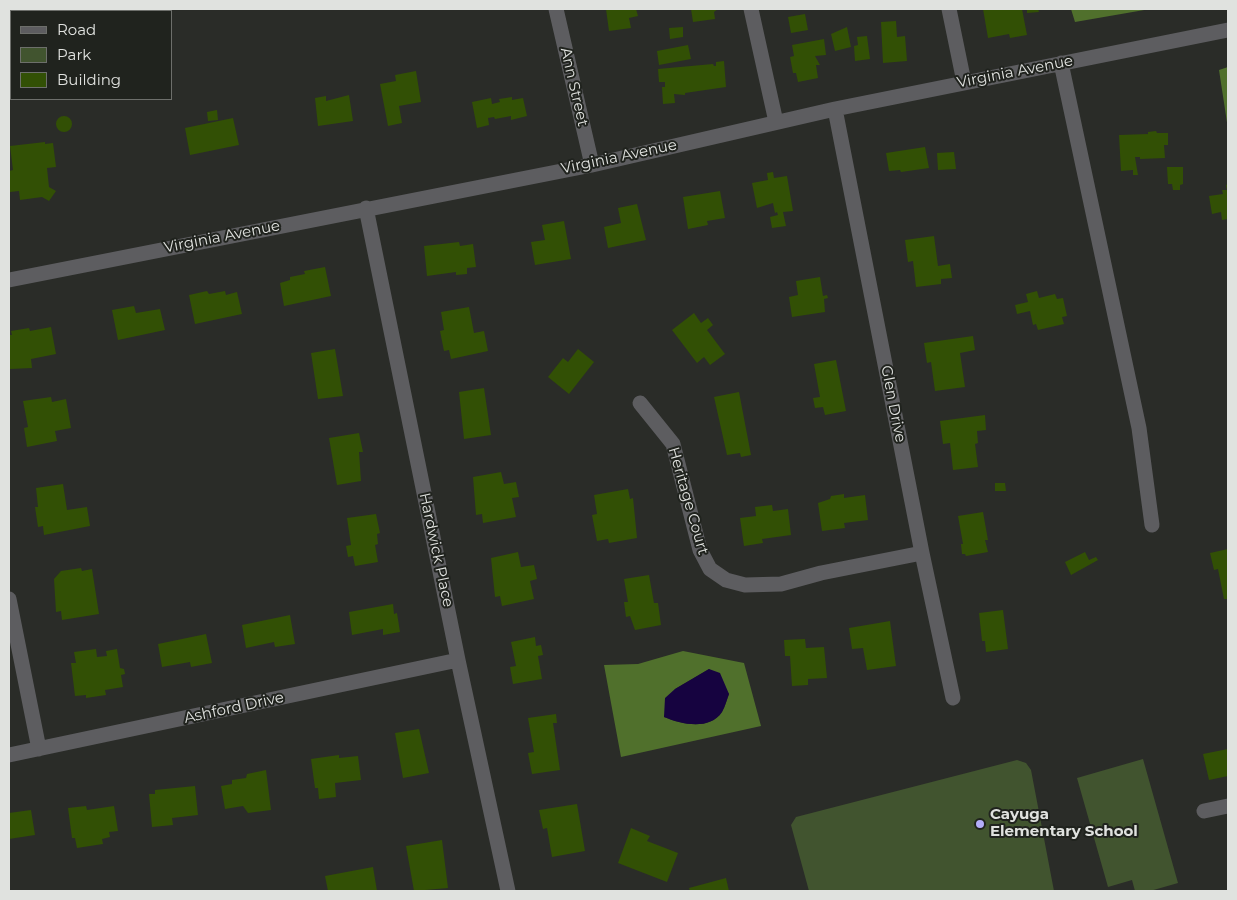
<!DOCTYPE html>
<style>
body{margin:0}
#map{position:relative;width:1237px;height:900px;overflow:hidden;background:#2a2c28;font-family:Montserrat,sans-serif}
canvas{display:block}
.frame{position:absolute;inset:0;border:10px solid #e0e2df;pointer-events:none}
.legend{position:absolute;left:10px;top:10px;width:162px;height:90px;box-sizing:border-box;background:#20231e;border:1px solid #6d6f6b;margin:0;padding:6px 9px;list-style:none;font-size:15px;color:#e0e2df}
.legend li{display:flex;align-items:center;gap:10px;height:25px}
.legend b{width:25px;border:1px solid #6d6f6b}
</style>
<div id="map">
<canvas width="1237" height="900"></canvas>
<div class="frame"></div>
<ul class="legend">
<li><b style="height:6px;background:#5d5d60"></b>Road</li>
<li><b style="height:14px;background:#41542f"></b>Park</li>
<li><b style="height:14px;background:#325005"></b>Building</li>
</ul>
</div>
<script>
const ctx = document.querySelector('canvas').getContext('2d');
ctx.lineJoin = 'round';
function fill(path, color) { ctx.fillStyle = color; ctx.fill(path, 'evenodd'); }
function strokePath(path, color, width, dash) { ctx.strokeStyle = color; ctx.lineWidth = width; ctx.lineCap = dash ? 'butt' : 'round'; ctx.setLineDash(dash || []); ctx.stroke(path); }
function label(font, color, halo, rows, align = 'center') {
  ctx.font = font + ' Montserrat,sans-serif'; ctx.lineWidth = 4; ctx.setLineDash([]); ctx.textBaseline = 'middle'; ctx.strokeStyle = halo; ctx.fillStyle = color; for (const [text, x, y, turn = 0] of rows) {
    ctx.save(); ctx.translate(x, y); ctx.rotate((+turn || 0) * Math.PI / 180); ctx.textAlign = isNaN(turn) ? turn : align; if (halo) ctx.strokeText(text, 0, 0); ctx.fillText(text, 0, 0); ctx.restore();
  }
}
const green = new Path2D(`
 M1143,759L1178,883L1150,891H1135L1132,880L1108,887L1077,778Z
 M1017,760L1026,763L1031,770L1054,891H809L791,825L796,817Z`);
const forest = new Path2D(`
 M1071,9H1150L1075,22Z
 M1228,67V129L1219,70Z
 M683,651L744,663L761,726L621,757L604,665L638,664ZM709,669L729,694C727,699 725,707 722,712C709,731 681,724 664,717L675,689Z`);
const water = new Path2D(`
 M709,669L720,673L729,694C727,699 725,707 722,712C709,731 681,724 664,717L665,698L675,689Z`);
const building = new Path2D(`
 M606,9H636L638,16L629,18L631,28L609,31Z
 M691,9H718L714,12L715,19L693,22Z
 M983,9H1022L1027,35L1010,38L1009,34L988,38Z
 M1027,9H1038L1039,12L1027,13Z
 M805,14L808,30L791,33L788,17Z
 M896,21L897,37L905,36L907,61L883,63L881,22Z
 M683,27V37L670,39L669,28Z
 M847,27L851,47L835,51L831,34Z
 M867,36L870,59L855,61L854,46L858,45L857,37Z
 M824,39L826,55L815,56L820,65H816L818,78L798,82L796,73H793L790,57L794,56L792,45Z
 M688,45L691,59L659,65L657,51Z
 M724,61L726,87L685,93V95L674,94L675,103L663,104L662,87H665V82H659L658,69L713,64L714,66H716V62Z
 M416,71L421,102L399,106L402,123L388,126L380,84L396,81L395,75Z
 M349,95L353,121L318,126L315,98L326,96V101Z
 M512,97V100L523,98L527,116L511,120V116L495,119L494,117L488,118L489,125L477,128L472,102L491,98L492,104L500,102L499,99Z
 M217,110L218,120L208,121L207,112Z
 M56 124a8 8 0 1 1 16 0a8 8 0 1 1-16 0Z
 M233,118L239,145L190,155L185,128Z
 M1156,131L1157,133H1168V145H1164L1165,158L1140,159V157H1135L1138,175H1133V170L1121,171L1119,135L1148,134V132Z
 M45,142V144L53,143L56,167L47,168L49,187L56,191L49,201L42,197L20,200L19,191L10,192L9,171L13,170L10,146Z
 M925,147L929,168L901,172L900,170L889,171L886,153Z
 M954,152L956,169L938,170L937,153Z
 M1167,167H1183V184L1180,185V190H1173L1172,184H1168Z
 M773,172L774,178L787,176L793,211L783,212L786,226L772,228L770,217L778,215L777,212L775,213L773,203L757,208L752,183L768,180L767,173Z
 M1228,184V219L1222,220L1221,212L1212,214L1209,196L1223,194L1222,190H1227L1226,185Z
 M720,191L725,218L707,221L708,225L688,229L683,197Z
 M637,204L646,240L608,248L604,227L621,223L618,208Z
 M564,221L571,259L535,265L531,242L545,240L542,225Z
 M934,236L938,266L950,264L952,278L941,279V284L916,287L913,261L908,262L905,240Z
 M459,242L460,246L473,244L476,267L467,268V274L456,275V272L427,276L424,246Z
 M325,267L331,296L284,306L280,283L290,280V277L305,274L304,271Z
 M820,277L823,296L827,295L828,298L824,299L825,312L792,317L789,297L798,295L796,281Z
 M207,291L209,294L225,291L226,295L237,292L242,314L195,324L189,295Z
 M1037,291L1039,298L1055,294L1057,299L1063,298L1067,316L1062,317L1064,324L1038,330L1036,324L1033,325L1030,311L1017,314L1015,305L1028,302L1026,294Z
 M134,306L136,313L160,309L165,330L118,340L112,310Z
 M469,307L474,333L484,331L488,351L451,359L449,350L444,351L440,331L444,330L441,312Z
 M694,313L701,323L708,318L713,325L707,330L725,354L710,365L704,357L697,363L672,330Z
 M51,327L56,354L31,359L32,368L10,369L9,335H12L11,331L29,328L30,331Z
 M973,336L975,350L960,353L965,387L935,391L931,362L927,363L924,343Z
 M335,349L343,396L318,399L311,353Z
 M578,349L594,362L569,394L548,377L563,358L568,362Z
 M836,360L846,411L825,415L823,407L815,408L813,398L820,397L814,364Z
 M484,388L491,435L464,439L459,392Z
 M739,392L751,455L741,457L740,453L727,455L714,397Z
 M51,397L52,402L66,399L71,428L55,431L57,441L27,447L24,428L28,427L23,401Z
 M985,415L986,430L977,431L978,443L975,444L978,467L953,470L950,443L943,444L940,421Z
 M359,433L363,452H359L361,481L337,485L329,438Z
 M501,472L504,484L516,482L519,497L512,498L516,517L483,523L482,514L476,515L473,477Z
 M995,483H1005L1006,491H995Z
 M63,484L67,510L87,507L90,526L44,535L43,526L38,527L35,507H38L36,488Z
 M628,489L630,499L633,498L637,538L609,543L608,539L597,541L592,515L597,514L594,495Z
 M844,494V498L865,495L868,520L844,523L845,528L822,531L818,503L830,499L831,496Z
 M772,505L773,511L788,509L791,535L762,539L763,543L744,546L740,518L756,516L755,507Z
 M983,512L988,540H985L988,552L966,556L965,554H962L961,544H963L958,516Z
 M376,514L380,533L377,534L378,544L375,545L378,562L355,566L353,556L348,557L346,546L351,545L347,518Z
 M1228,549V599H1224L1218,569L1214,570L1210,553Z
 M518,552L521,567L534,565L537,579L530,581L534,599L502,606L500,596L495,597L491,558Z
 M1085,552L1089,560L1096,557L1098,560L1071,575L1065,562Z
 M81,568L82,571L92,569L99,614L62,620L61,611L56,612L54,579L61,571Z
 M649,575L654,603H658L661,625L635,630L630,616L626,617L624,602H628L624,579Z
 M393,604L394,614L397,613L400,632L383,635V629L352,635L349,612Z
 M1003,610L1008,649L986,652L985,641H982L979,613Z
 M290,615L295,644L275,647L274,642L246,648L242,625Z
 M890,621L896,666L867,670L863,648L852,649L849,628Z
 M206,634L212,663L191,667L190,662L162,667L158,644Z
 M535,637L536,646L541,645L543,655L538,656L542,679L513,684L510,667L516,666L511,642Z
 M805,639L806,648L824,647L827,678L808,679V685L792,686L790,656H785L784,640Z
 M96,649L97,657L107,656L106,651L117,649L120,668L124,669L125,674L121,675L123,687L105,690L106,695L86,698V695L75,696L71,663H76L74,652Z
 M556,714L557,723H553L560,770L532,774L528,753L534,752L528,718Z
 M419,729L429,773L403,778L395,733Z
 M1228,749V776L1209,780L1203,754Z
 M339,755V758L358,756L361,780L335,783L336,797L319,799L318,788H315L311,759Z
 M266,770L271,810L248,813L243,806L225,809L221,786L232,784V780L246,778L247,774Z
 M195,786L198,815L172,818L173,825L152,827L149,794H155V790Z
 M577,804L585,851L552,857L547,828L543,829L539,810Z
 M86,806L87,810L114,806L118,831L109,832L110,837L102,839L103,844L77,848L75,838H72L68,808Z
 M31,810L35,835L9,839V813Z
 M631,828L650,836L647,841L678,853L667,882L618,863Z
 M442,840L448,888L414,891L406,846Z
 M373,867L377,891H328L325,876Z
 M726,878L729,891H690L689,888Z`);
const minor = new Path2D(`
 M556,9L592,165
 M751,9L776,122
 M949,9L964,82
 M1061,63L1139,428L1152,525
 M835,109L922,553L953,698
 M366,208L458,660L508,891
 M9,280L592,165L835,109L1228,30
 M640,403L673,444L700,550L710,569L726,580L745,585L781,584L821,573L922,553
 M9,599L39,749
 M9,755L458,660
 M1204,811L1228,806`);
const markers = [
 [980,824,5,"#b3adf9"]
];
const streetNames = [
 ["Virginia Avenue",1015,72,-11],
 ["Ann Street",574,87,77],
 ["Virginia Avenue",619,157,-12],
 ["Virginia Avenue",222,237,-11],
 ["Glen Drive",893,404,79],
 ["Heritage Court",688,501,74],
 ["Hardwick Place",436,550,78],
 ["Ashford Drive",234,708,-12]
];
const poiNames = [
 ["Cayuga",990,815],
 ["Elementary School",990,832]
];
fill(green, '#41542f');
fill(forest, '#50702c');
fill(water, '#160340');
fill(building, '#325005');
strokePath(minor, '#5d5d60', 15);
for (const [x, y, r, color] of markers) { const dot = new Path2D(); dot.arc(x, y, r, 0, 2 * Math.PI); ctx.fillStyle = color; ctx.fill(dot); strokePath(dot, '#20231e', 2); }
label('15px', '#e0e2df', '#20231e', streetNames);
label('bold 15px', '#e0e2df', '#20231e', poiNames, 'left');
</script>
